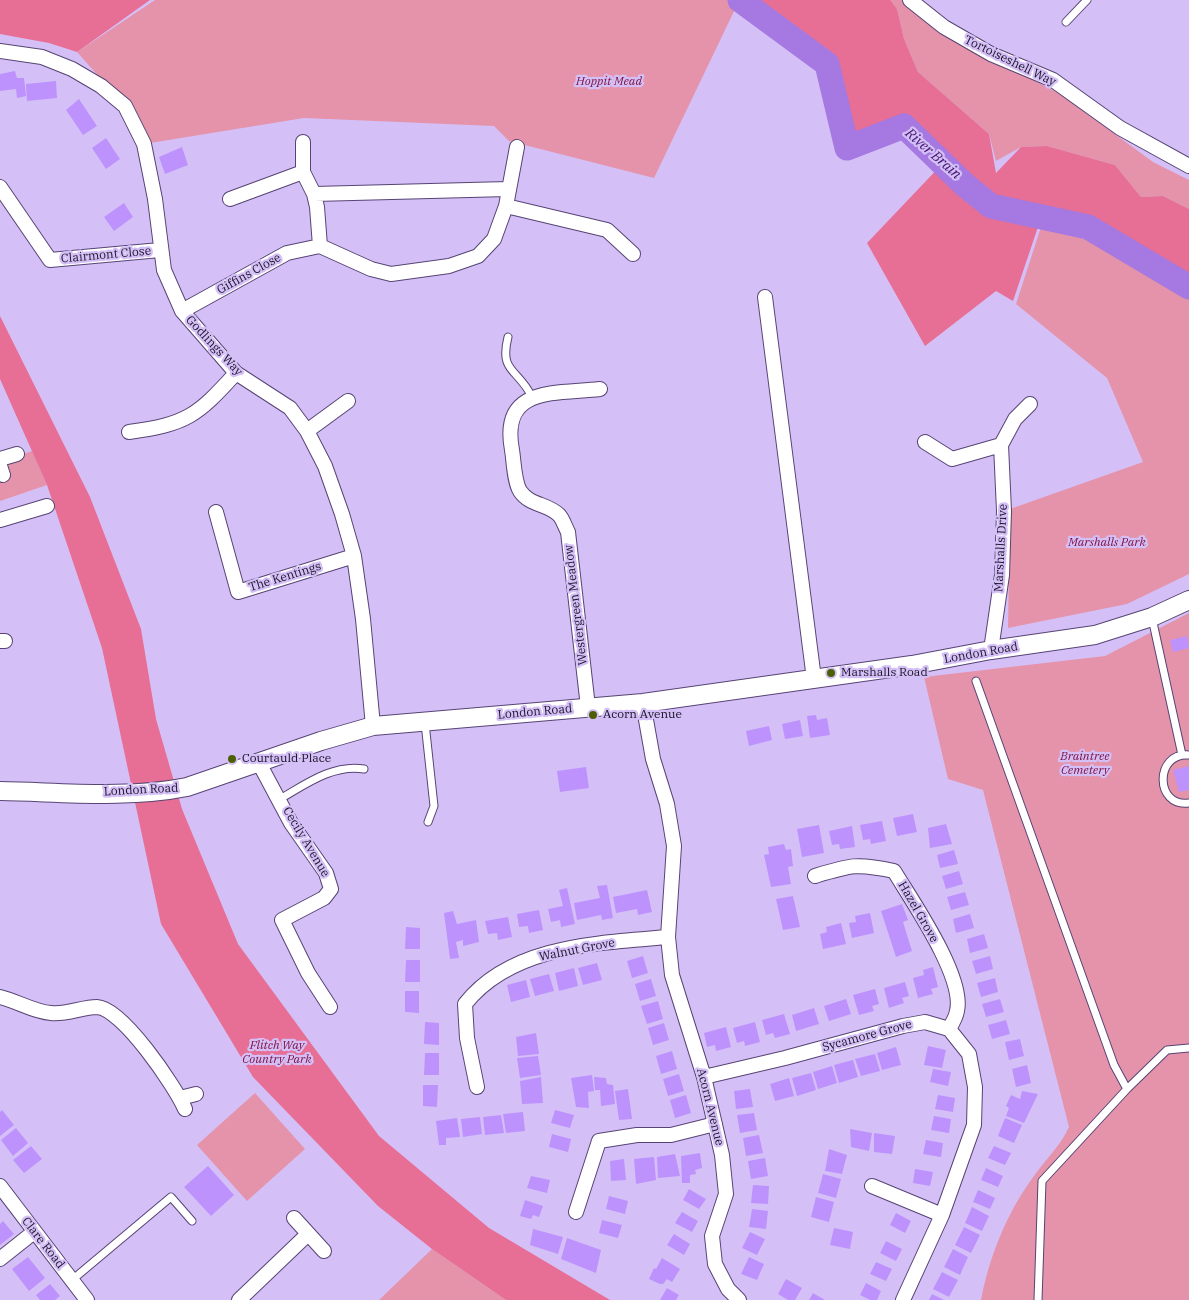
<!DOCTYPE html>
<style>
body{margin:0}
canvas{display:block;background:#d4c0f7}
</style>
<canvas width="1189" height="1300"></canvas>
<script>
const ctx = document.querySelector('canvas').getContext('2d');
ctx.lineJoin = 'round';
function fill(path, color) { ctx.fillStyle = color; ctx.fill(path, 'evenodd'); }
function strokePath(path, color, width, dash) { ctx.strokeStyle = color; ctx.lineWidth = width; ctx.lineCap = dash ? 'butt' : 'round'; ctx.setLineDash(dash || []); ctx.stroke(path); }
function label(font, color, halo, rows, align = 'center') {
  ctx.font = font + ' "IBM Plex Serif",serif'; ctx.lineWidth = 4.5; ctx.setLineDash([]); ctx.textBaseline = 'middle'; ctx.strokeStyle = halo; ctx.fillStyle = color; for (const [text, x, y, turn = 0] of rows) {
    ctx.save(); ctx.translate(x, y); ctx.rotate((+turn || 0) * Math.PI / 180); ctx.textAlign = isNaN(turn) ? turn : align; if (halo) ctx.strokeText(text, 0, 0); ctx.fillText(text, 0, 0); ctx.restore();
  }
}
const green = new Path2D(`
 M155,0H732L737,5L654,178L509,141L494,126L304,118L144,144L125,106L77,52Z
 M889,0H914L992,58L1060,94L1153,162L1189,180V209L1163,196L1141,197L1115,165L1047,146L1021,147L996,161L989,134L918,72L904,39L897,9Z
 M1041,227L1092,241L1189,299V574L1127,604L1008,628L1010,509L1143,462L1107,378L1016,304Z
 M32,451L47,485L0,501V462Z
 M1189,613V1300H981C989,1258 1006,1215 1031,1180C1043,1162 1060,1147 1069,1127L983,790L948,779L924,677L1105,656Z
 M255,1093L305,1149L247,1201L197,1145Z
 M432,1249L506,1300H379Z`);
const forest = new Path2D(`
 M0,0H150L77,52L49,43L0,34Z
 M747,0H890L897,9L904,39L918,72L989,134L996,173L1021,147L1047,146L1115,165L1141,197L1163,196L1189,209V278L1089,221L1041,211L1038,227L1013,301L996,291L925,346L867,243L945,161L903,123L850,143L830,60Z
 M0,316L90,497L141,629L156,719L182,809L238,944L379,1136L489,1228L610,1300H506L432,1249L378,1206L253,1077L161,924L102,648L47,485L0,379Z`);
const river = new Path2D(`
 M740,0L827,64L847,148L904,126L966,186L991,206L1088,227L1189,287`);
const building = new Path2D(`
 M15,71L17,78H24L26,96L17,98L16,89L0,91V74Z
 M56,81L57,98L27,101L26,84Z
 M79,99L97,126L83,135L66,110Z
 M106,138L120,159L106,169L92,148Z
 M182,147L188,165L165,174L159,157Z
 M124,203L133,217L114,231L104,217Z
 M1187,636L1189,648L1173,652L1170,640Z
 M816,715L817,720L827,718L830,735L810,738L807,716Z
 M800,720L803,736L785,739L782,724Z
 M769,726L772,740L749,746L746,731Z
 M1189,766V790L1179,792L1173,770Z
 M586,767L589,788L560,792L557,771Z
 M913,814L917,832L897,836L893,818Z
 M882,821L886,841L871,844L870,839L863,840L860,825Z
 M946,824L952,844L930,848L928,828Z
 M819,825L824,853L802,857L797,829Z
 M852,826L855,847L840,849L839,844L832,845L829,831Z
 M784,844L786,850L791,849L793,866L788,867L791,884L771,887L764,855L769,854L768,847Z
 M954,850L958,864L940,868L937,855Z
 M959,871L963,884L946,889L942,876Z
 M607,885L613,918L602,920L601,915L577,920L574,903L600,898L597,886Z
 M567,888L575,924L561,927L560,920L551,922L548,909L563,906L559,890Z
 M647,890L652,912L638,915L637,909L616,913L613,897Z
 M965,892L969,905L951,910L947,897Z
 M793,896L800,927L783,930L776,899Z
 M902,904L908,920L903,922L912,951L896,957L881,911Z
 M539,910L543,930L529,933L528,926L519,927L517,914Z
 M453,911L457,924L476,920L479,942L463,946V940L456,942L459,958L450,959L444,913Z
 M870,913L874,933L852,938L849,923L856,922L855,916Z
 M970,914L974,928L956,933L953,919Z
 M508,917L512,937L498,940L497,933L488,934L485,921Z
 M841,923L846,944L823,949L820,934L827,932L826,927Z
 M406,927L420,928V949H405Z
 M984,934L988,948L970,953L967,939Z
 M643,956L648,973L632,978L627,961Z
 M990,956L993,969L976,974L972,961Z
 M406,960H420V982H405Z
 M597,963L602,980L583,985L578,968Z
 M933,967L938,987L931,989L933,994L918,998L913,978L924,975L923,970Z
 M574,968L578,986L559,991L555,973Z
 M549,974L554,991L535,996L530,979Z
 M995,978L998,992L981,997L977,983Z
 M651,979L656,996L640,1001L635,984Z
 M526,980L530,997L511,1002L507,985Z
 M905,982L909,996L902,998L904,1003L889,1008L884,988Z
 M875,989L879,1004L872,1006L874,1011L859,1015L853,995Z
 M405,991H419V1013L405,1012Z
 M846,999L851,1014L829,1021L824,1006Z
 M1000,999L1004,1012L986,1017L982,1004Z
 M658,1001L663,1019L647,1024L641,1006Z
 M814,1008L819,1024L796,1031L792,1015Z
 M784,1014L790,1034L775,1038L773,1033L766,1035L762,1020Z
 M1006,1020L1010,1034L992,1039L988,1025Z
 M425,1022L439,1023V1045L424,1044Z
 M755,1022L760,1042L745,1046L744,1041L737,1043L733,1028Z
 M664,1023L669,1040L653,1045L648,1028Z
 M726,1027L731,1047L716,1051L715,1045L707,1047L704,1033Z
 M536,1033L539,1054L518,1056L516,1037Z
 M1020,1039L1024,1056L1009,1060L1005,1042Z
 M928,1046L946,1050L942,1068L924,1065Z
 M896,1047L901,1065L882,1070L877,1053Z
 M672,1051L677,1069L661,1074L656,1056Z
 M425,1053H439V1075H424Z
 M875,1054L880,1071L861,1076L855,1059Z
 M538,1056L541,1075L520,1078L517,1058Z
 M853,1060L858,1077L839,1083L834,1065Z
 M1027,1065L1031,1083L1016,1087L1012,1069Z
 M832,1066L837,1083L818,1089L813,1072Z
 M933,1069L951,1072L948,1086L930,1082Z
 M811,1073L816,1090L797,1096L792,1078Z
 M679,1074L684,1091L668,1096L663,1079Z
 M592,1075L594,1091L588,1092L589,1108L576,1107L571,1078Z
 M541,1077L543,1103L522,1104L520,1081Z
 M594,1077L606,1078L607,1084L613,1085L615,1104L601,1106L600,1090H595Z
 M789,1078L794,1096L775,1101L770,1084Z
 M423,1085H438L437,1107L423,1106Z
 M628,1089L632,1119L619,1120L615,1091Z
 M750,1089L753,1107L736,1109L734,1091Z
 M1022,1091L1038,1094L1024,1123L1006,1116L1009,1108L1006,1106L1011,1095L1020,1099Z
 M686,1095L691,1113L675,1118L670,1100Z
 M938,1095L955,1098L953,1112L935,1109Z
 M2,1110L14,1125L0,1136V1112Z
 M555,1110L574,1115L570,1128L551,1123Z
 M523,1112L525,1131L506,1133L503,1114Z
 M754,1113L757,1130L740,1133L737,1115Z
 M501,1115L504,1133L485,1135L483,1117Z
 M934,1116L951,1119L949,1133L931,1130Z
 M480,1117L482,1134L463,1137L461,1119Z
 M457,1118L460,1137L446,1138V1145H439L436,1121Z
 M1005,1118L1022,1125L1014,1143L998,1136Z
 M16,1128L28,1143L13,1156L1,1140Z
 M850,1129L872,1133L869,1151L851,1147Z
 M874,1133L895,1136L892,1154L874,1152Z
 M552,1134L571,1139L568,1152L549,1147Z
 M759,1135L763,1153L746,1156L743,1138Z
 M926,1140L943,1143L941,1157L923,1154Z
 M31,1146L42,1159L24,1173L13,1160Z
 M994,1146L1011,1153L1005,1165L988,1158Z
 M829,1149L847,1155L842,1174L825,1171Z
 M700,1153L702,1168L695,1170L696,1174L690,1175V1183H682L681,1156Z
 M675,1154L680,1176L658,1178L657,1157Z
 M654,1157L656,1180L636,1184L634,1159Z
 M765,1158L768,1176L751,1179L748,1161Z
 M624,1159L626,1180L611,1181L610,1161Z
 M208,1166L234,1195L211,1216L184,1187Z
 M986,1168L1003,1176L998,1187L981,1180Z
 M915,1169L933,1172L930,1186L913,1183Z
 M823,1174L841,1179L836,1198L818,1193Z
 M531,1176L550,1180L547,1193L527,1188Z
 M753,1185L769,1186L768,1204L751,1203Z
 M689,1189L706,1199L699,1209L683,1200Z
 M978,1190L995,1198L990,1209L973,1202Z
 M609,1196L628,1201L625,1214L606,1209Z
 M816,1197L834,1202L829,1222L811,1217Z
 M525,1200L543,1206L539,1217L533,1215L531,1219L520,1216Z
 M972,1207L989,1216L982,1231L965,1223Z
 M752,1209L768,1211L766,1229L749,1227Z
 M682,1212L698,1221L692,1232L675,1223Z
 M896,1213L911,1221L905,1233L890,1225Z
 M602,1220L622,1225L618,1238L599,1233Z
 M3,1221L14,1234L0,1245V1224Z
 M964,1227L980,1235L971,1253L955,1245Z
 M834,1228L853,1232L850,1249L830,1245Z
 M533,1229L563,1237L558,1254L530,1245Z
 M750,1232L765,1239L757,1255L742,1248Z
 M674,1234L690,1244L684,1255L667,1245Z
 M567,1238L601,1250L596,1273L561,1259Z
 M886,1241L902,1249L896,1261L880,1253Z
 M953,1249L968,1257L960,1275L944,1267Z
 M28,1257L45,1278L29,1291L12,1269Z
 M749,1257L764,1264L757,1280L741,1274Z
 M662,1258L680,1269L672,1282L667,1279L663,1284H660L649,1279L654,1268L656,1269Z
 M876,1262L892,1269L886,1281L870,1274Z
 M942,1272L958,1280L949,1297L933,1289Z
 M786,1279L802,1288L795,1300H788L778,1294Z
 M866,1283L881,1291L877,1300H870L860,1295Z
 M50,1284L60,1296L55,1300H40L36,1295Z
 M667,1288L679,1295L676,1300H660Z
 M813,1293L825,1300H809Z
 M932,1294L944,1300H929Z`);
const service = new Path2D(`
 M1066,22L1087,0
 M508,337C499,373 518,368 532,397
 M1152,618L1182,755
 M976,681L1114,1065L1127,1089
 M425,723L434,806L428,822
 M1189,755C1154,752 1155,808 1189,803
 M280,799C306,784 333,764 364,769
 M72,1280L171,1197L192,1221
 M1038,1300L1042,1181L1127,1089L1167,1050L1189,1048`);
const minor = new Path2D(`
 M910,0L944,27L991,54L1053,80L1120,128L1189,166
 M0,51L42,57L72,69L101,86L125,106L144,144L155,199L164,270L182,311L236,373L290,408L307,431L325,466L342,514L354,556L363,619L373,726
 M303,142V172L314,194L317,207L320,246
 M0,187L50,260L160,250
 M314,194L508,189
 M230,199L303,172
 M506,206L607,230L633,254
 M765,297L814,679
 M182,311L287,253L320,246L371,269L391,274L449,266L478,256L494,239L506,206L517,147
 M307,431L348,401
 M129,432C187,424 197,416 236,373
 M925,442L952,459L1001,445
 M0,459L17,454
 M0,466L3,475
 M216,512L238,592L354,556
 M0,520L47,506
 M0,641H5
 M991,650L1002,575L1004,511L1001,445L1015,419L1030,404
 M643,703L653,759L667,804L674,846L668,937L672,975L704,1077L722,1155L726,1194L712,1236L715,1264L728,1289L739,1300
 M588,707L568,532C565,527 563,519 559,515C547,503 530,506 520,491C514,481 514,462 512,450C500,386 555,394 600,389
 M259,763L291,823L326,873L331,889L324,898L282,920L308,973L330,1007
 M815,876C851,865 857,863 894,871C912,901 965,977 957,1011C956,1017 952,1024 949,1029
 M0,997C17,1001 34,1012 51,1013C66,1015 82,1007 97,1007C122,1008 175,1086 185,1109
 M704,1077L785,1058L903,1026L925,1022L949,1029L969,1054L975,1087L974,1125L942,1215L903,1300
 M477,1087L467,1038L465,1004C511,945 599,943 668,937
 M180,1098L196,1094
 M0,1186L87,1300
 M872,1186L942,1215
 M576,1212L599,1141L637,1135H671L715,1124
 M294,1218L324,1251
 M0,1259L34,1232
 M239,1300L308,1234`);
const tertiary = new Path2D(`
 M0,791C61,792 127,799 187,787L321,741L373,726L643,703L912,665L991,650L1095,635L1152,617L1189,600`);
const markers = [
 [831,673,5,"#4d5f04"],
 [593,715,5,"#4d5f04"],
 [232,759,5,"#4d5f04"]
];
const streetNames = [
 ["Tortoiseshell Way",1010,61,26],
 ["Clairmont Close",106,255,-5],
 ["Giffins Close",249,274,-29],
 ["Godlings Way",214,346,47],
 ["Marshalls Drive",1001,548,-87],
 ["The Kentings",285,577,-17],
 ["Westergreen Meadow",576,605,-97],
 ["London Road",981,653,-10],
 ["London Road",535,712,-5],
 ["London Road",141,790,-3],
 ["Cecily Avenue",306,842,59],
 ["Hazel Grove",918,912,60],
 ["Walnut Grove",577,950,-11],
 ["Sycamore Grove",867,1036,-15],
 ["Acorn Avenue",710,1107,76],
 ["Clare Road",43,1243,52]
];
const parkNames = [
 ["Hoppit Mead",609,82],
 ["Marshalls Park",1107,543],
 ["Braintree",1085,757],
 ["Cemetery",1085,771],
 ["Flitch Way",277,1046],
 ["Country Park",277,1060]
];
const poiNames = [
 ["Marshalls Road",841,673],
 ["Acorn Avenue",603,715],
 ["Courtauld Place",242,759]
];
const waterNames = [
 ["River Brain",933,154,41]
];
fill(green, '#e593aa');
fill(forest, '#e76e95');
strokePath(river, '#a579e1', 25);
fill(building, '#be92fd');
strokePath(service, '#574474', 9);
strokePath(minor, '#574474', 16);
strokePath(tertiary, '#574474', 20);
strokePath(service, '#fff', 7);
strokePath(minor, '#fff', 14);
strokePath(tertiary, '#fff', 18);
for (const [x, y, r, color] of markers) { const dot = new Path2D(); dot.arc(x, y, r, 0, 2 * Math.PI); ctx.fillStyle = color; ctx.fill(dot); strokePath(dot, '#d4c0f7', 2); }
label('12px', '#1b1327', '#d4c0f7', streetNames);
label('italic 12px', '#7f0f40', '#d4c0f7', parkNames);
label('12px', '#1b1327', '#d4c0f7', poiNames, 'left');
label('italic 14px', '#42116f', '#d4c0f7', waterNames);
</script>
